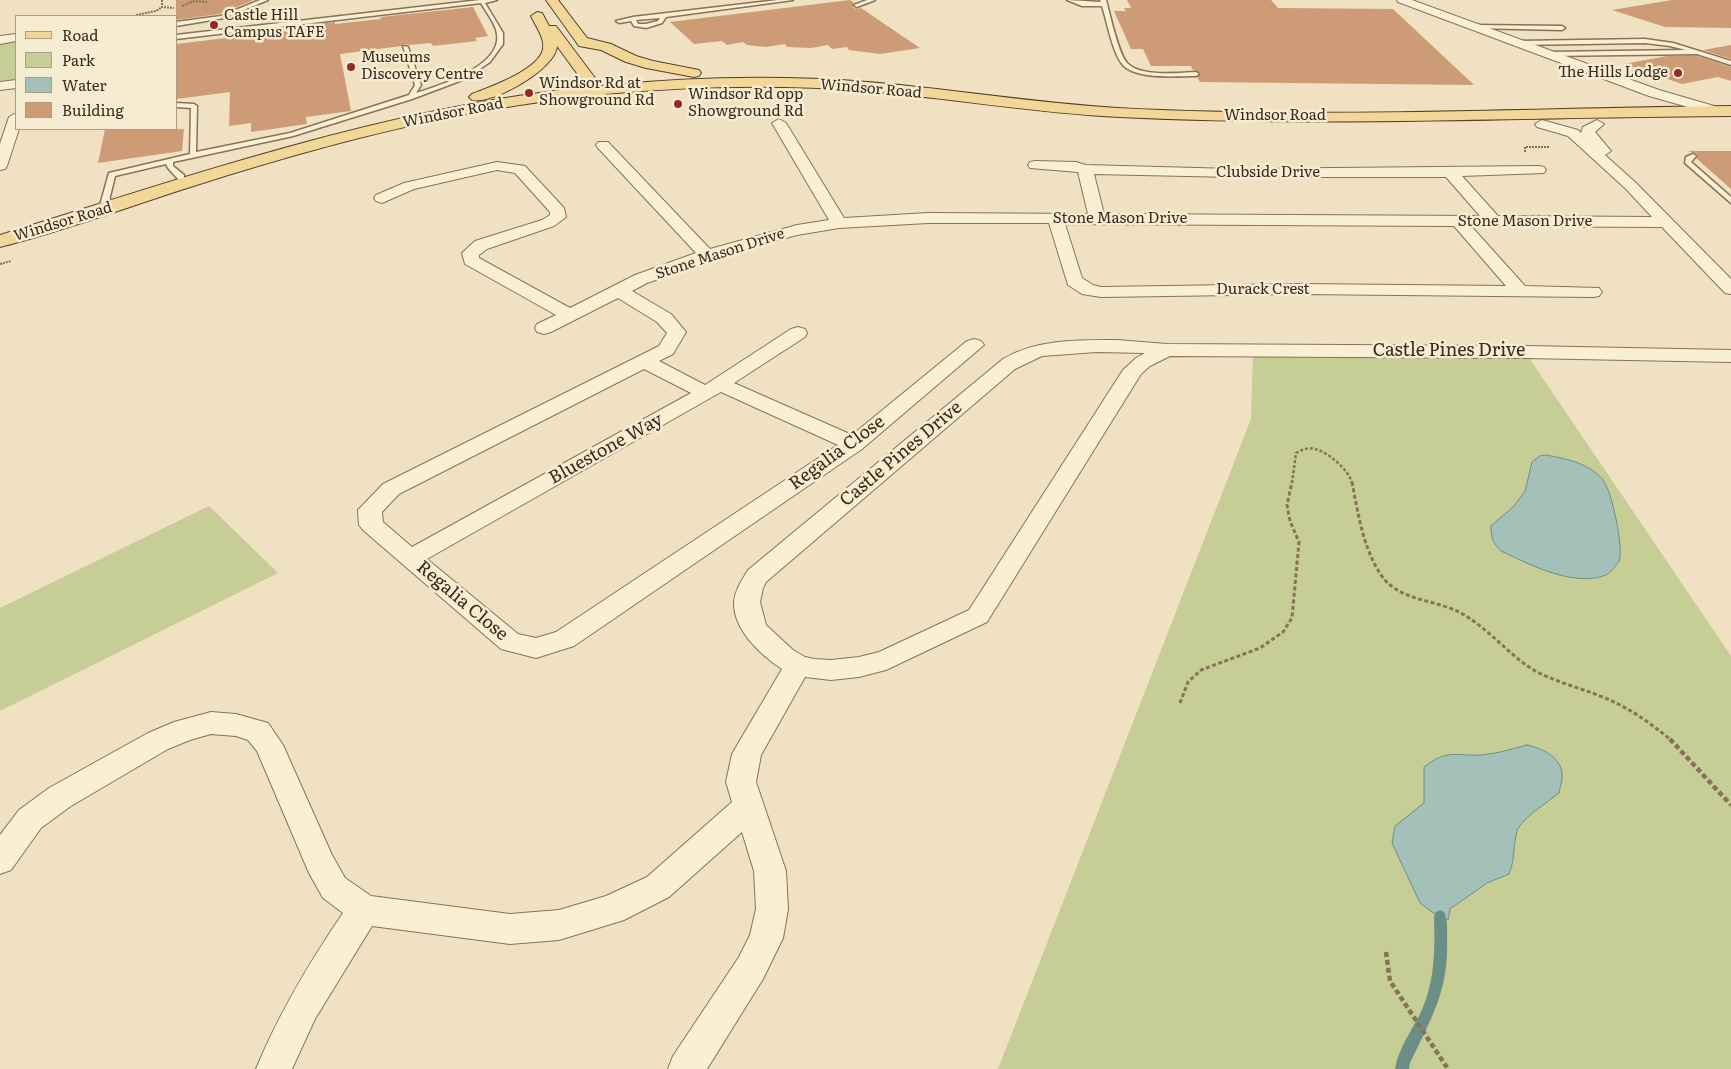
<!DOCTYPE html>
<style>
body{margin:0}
#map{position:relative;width:1731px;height:1069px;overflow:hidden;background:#efe1c1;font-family:Literata,serif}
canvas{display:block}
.legend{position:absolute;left:15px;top:15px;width:162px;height:115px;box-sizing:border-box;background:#f6ecd1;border:1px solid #aa9e89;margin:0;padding:6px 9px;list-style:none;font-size:15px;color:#382a1d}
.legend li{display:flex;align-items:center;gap:10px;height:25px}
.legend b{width:25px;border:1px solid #aa9e89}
</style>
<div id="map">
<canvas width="1731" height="1069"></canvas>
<ul class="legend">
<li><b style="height:6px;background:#f3d798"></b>Road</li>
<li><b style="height:14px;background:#c6cd95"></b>Park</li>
<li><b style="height:14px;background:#a4c1b9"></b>Water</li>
<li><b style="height:14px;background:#cd9b76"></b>Building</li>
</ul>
</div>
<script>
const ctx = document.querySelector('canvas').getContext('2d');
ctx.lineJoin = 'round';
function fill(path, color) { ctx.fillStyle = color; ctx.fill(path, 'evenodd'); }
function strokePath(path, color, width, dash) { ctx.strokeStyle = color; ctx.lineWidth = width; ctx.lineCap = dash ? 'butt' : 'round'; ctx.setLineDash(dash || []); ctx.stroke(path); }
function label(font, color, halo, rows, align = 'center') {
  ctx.font = font + ' Literata,serif'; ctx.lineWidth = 5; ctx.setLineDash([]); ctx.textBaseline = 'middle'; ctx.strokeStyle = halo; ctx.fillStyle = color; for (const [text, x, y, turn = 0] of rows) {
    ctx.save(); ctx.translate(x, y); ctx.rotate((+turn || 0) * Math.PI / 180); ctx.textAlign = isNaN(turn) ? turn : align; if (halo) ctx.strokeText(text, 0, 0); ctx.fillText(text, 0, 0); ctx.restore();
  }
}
const green = new Path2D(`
 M16,41V80L0,82V43Z
 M1253,350L1525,352L1731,656V1069H998L1251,419Z
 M209,506L278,573L0,711V608Z`);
const water = new Path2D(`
 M1546,455C1567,459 1589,463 1603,480C1612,491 1624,549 1619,561C1617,565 1610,573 1606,575C1574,588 1529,564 1501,551C1493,543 1491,538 1491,526L1514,506L1525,491L1532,462L1540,456Z
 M1527,745C1541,748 1560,756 1562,773C1563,779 1560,787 1559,793C1548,802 1522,818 1517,831C1513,845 1515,860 1509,874L1487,883L1450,909L1448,920L1432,912L1420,903L1392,843L1395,826L1424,803V767C1447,749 1454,756 1480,755C1496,754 1512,749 1527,745Z`);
const stream = new Path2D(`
 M1440,910L1444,912C1448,920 1447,930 1447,939C1449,990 1431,1019 1410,1063L1409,1069H1395C1398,1049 1412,1030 1421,1012C1435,981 1435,950 1434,916L1436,912Z`);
const building = new Path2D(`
 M176,0H252V1L219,14L176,20Z
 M850,0L854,3L853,7L856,9L861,8L920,48L880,54L849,50L847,47L832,49L828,45L811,48L787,47L785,44L766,47L747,45L743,42L727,45L722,41L694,44L670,22Z
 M1127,0H1271L1278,8L1393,9L1474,85L1200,82L1197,77L1201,73L1193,70L1191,66H1151L1143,49H1131L1114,11H1126L1124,8H1131Z
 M1672,0H1731V28L1665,27L1612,10Z
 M473,7L488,36L475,38L477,41L433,46L431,43L409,45L403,44L401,46L340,54L351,111L306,117L307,124L251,132V123L229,126L230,92L176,99V44L310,28L309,25L335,22V24L381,19V17Z
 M1731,45V59L1703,50Z
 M1667,56H1697L1731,67V81L1718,77L1682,84L1624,64Z
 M105,129H184L182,151L98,163Z
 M1688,151H1731V189L1696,158L1697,154Z`);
const pathFar3 = new Path2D(`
 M162,0V7L174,8
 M182,6L194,1L207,2
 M136,15L156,11L162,7
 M1525,152V147H1549
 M0,264L11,261`);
const pathFar2 = new Path2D(`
 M1292,483L1296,453C1302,450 1308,447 1315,449C1328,452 1349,470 1352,483`);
const pathFar1 = new Path2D(`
 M1352,482C1358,513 1363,548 1381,575C1399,601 1433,599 1459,612C1488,627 1509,656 1537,672C1563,685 1593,691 1618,704C1638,714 1655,727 1671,740
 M1180,703L1188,682L1201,670L1260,648L1283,632L1292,618L1299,542L1290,521L1287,505L1292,482`);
const path = new Path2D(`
 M1670,739L1731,805
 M1386,952L1390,981L1448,1069`);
const lane = new Path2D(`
 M260,0H268L224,18L176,26V22L221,16Z
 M480,0H497L485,3L503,33V44L490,62L465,79L412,99L293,136L173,162V166L184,175V179H178L168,168L166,164L115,176L107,209L103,211L99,209L109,173L190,154L191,108L176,107V103L194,104L197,106L196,152L290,133L409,95L415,85L403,46L408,47L421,85L416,93C439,86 502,66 497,34C496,24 486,12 481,3L176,39V35Z
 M778,0H793L666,17L662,23L646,28L634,26L631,21L619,23L616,21L633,17ZM660,18L658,21L646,24H638L636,20Z
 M867,0H875L857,7L854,5Z
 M1067,0L1101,2L1100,0H1106C1110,14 1118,53 1127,63C1140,77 1178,73 1196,72L1199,74L1196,76C1177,76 1135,80 1122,64C1112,51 1107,21 1102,6H1082Z
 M1475,25L1562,26L1565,28L1562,30L1473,28Z
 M1645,39L1673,43L1731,61V65L1697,54L1549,56L1546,54L1549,52L1686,50L1670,46L1645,43L1519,45L1516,43L1519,41Z
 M1693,154L1696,156L1691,162L1731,197V203L1685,163L1686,157Z`);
const street = new Path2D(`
 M1397,0H1412L1659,90L1721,108L1723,111L1716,115L1649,96L1398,2Z
 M16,34V41L0,44V36Z
 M16,80V88L0,90V82Z
 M16,113V129H19L7,166L5,169L0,170V144L9,117Z
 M779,119L786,123L844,218L928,213L1088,214L1078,172L1030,168L1028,165L1030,162L1035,161L1076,162L1086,165L1233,169L1539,166L1544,167L1546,170L1544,173L1462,176L1498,216L1652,217L1626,189L1568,136L1537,127L1535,124L1542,120L1578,130L1581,133L1583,127L1597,120L1604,124L1595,132L1611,151L1605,155L1636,183L1731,279V294L1725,293L1662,227L1471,226L1525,286L1599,288L1602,292L1599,296L1593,297L1301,294L1101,297L1082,294L1068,285L1049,223H928L839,228L797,235L747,248L647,283L632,291L671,314L686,332L673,354L659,361L705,385L791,329L798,327L805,329L807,333L805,337L734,383L852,435L967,341L974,339L981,341L984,345L862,449L574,646L536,658L501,649L363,530L359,525L358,510L383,484L659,346L667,333L657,322L618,298L551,332L544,334L537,332L535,328L537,324L556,315L465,264L462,253L475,241L542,220L550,215V212L515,173L497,170L414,189L382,203L376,201L374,198L376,195L404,183L497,162L525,166L564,208L566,217L554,226L487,249L479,255V258L570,308L635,275L696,253L598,148L596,145L598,142H608L710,249L797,225L829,220L772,123ZM1094,174L1233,177H1446L1480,216L1104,214ZM1065,224L1454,226L1506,286L1301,284L1101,287L1093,285L1082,278ZM644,369L691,393L412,547L383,522L382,512L399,494ZM721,392L838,445L556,632L536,638L518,634L427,559Z
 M1117,340L1167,344L1525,346L1731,350V362L1525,358L1170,356L1150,366L1141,374L987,622L886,670L859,677L831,680L805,677L761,755L756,782L786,871L788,909L783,938L763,979L707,1069H668L673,1056L739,957L750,935L756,909L754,871L742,832L669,897L624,920L559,940L510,944L372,926L315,1019L292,1069H256C279,1013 309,963 343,913L323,898L309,873L257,751L248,740L236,736L211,734L190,740L168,749L71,806L41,828L11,870L0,874V835L19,810L49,788L148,733L174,722L211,712L236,714L268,723L283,745L332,855L345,878L371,896L510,914L559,910L606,896L647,877L732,802L726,782L732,754L782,669C761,655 733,630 734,602C735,590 742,580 748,570L1003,359C1037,339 1079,340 1117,340ZM1097,352L1145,353L1136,358L1123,370L969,610L879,652L859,657L831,660L814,659L805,657L793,650L766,625L760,602L763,588L766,582L1015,369L1042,356Z`);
const primary = new Path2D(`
 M546,0H558L587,38L611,44L636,56L653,61L699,70L701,73L699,76L694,77L646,68L626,62L601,50L579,46Z
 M537,12L542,13L549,26H556L601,86C690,77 779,75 868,82C951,89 1034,103 1117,108C1321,119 1527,108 1731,106V116C1527,117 1323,127 1119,117C1034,113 950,98 866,91C779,84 692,86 605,94L609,101L606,104H596L591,96C458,109 330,143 203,183C135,204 68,230 0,247V235C193,175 385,108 587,87L557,46C556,69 492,105 472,100L469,97L472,94C490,87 539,70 543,49C545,38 535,25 531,16Z`);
const markers = [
 [214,25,5,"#982827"],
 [351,67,5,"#982827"],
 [1678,73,5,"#982827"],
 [529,93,5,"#982827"],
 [678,104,5,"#982827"]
];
const farPoinames = [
 ["Castle Hill",224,16],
 ["Campus TAFE",224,33],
 ["Museums",361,58],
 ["Discovery Centre",361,75],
 ["The Hills Lodge",1668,73,"right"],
 ["Windsor Rd at",539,84],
 ["Showground Rd",539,101],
 ["Windsor Rd opp",688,95],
 ["Showground Rd",688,112]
];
const farStreetnames = [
 ["Windsor Road",871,89,5],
 ["Windsor Road",453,113,-11],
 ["Windsor Road",1275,116],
 ["Clubside Drive",1268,173],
 ["Stone Mason Drive",1120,219],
 ["Windsor Road",63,222,-17],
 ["Stone Mason Drive",1525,222],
 ["Stone Mason Drive",720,254,-18],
 ["Durack Crest",1263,290]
];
const streetNames = [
 ["Castle Pines Drive",1449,351],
 ["Bluestone Way",606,449,-29],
 ["Regalia Close",837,453,-36],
 ["Castle Pines Drive",901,454,-40],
 ["Regalia Close",462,601,40]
];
fill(green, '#c6cd95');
fill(water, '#a4c1b9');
strokePath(water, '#6b8f86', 1);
fill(stream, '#6b8f86');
fill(building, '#cd9b76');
strokePath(lane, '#887258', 3);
strokePath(street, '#887258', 2);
strokePath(primary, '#56402d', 2);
strokePath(pathFar3, '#887258', 2, [2, 1]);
strokePath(pathFar2, '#887258', 2.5, [3, 2]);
strokePath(pathFar1, '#887258', 3, [4, 2.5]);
strokePath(path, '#887258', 4.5, [5, 3]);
fill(lane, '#f9efd4');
fill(street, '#f9efd4');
fill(primary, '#f3d798');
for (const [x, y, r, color] of markers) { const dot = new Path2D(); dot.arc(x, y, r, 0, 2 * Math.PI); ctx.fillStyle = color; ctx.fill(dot); strokePath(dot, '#f6ecd1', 2); }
label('15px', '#382a1d', '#f6ecd1', farPoinames, 'left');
label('15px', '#382a1d', '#f6ecd1', farStreetnames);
label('18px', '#382a1d', '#f6ecd1', streetNames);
</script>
